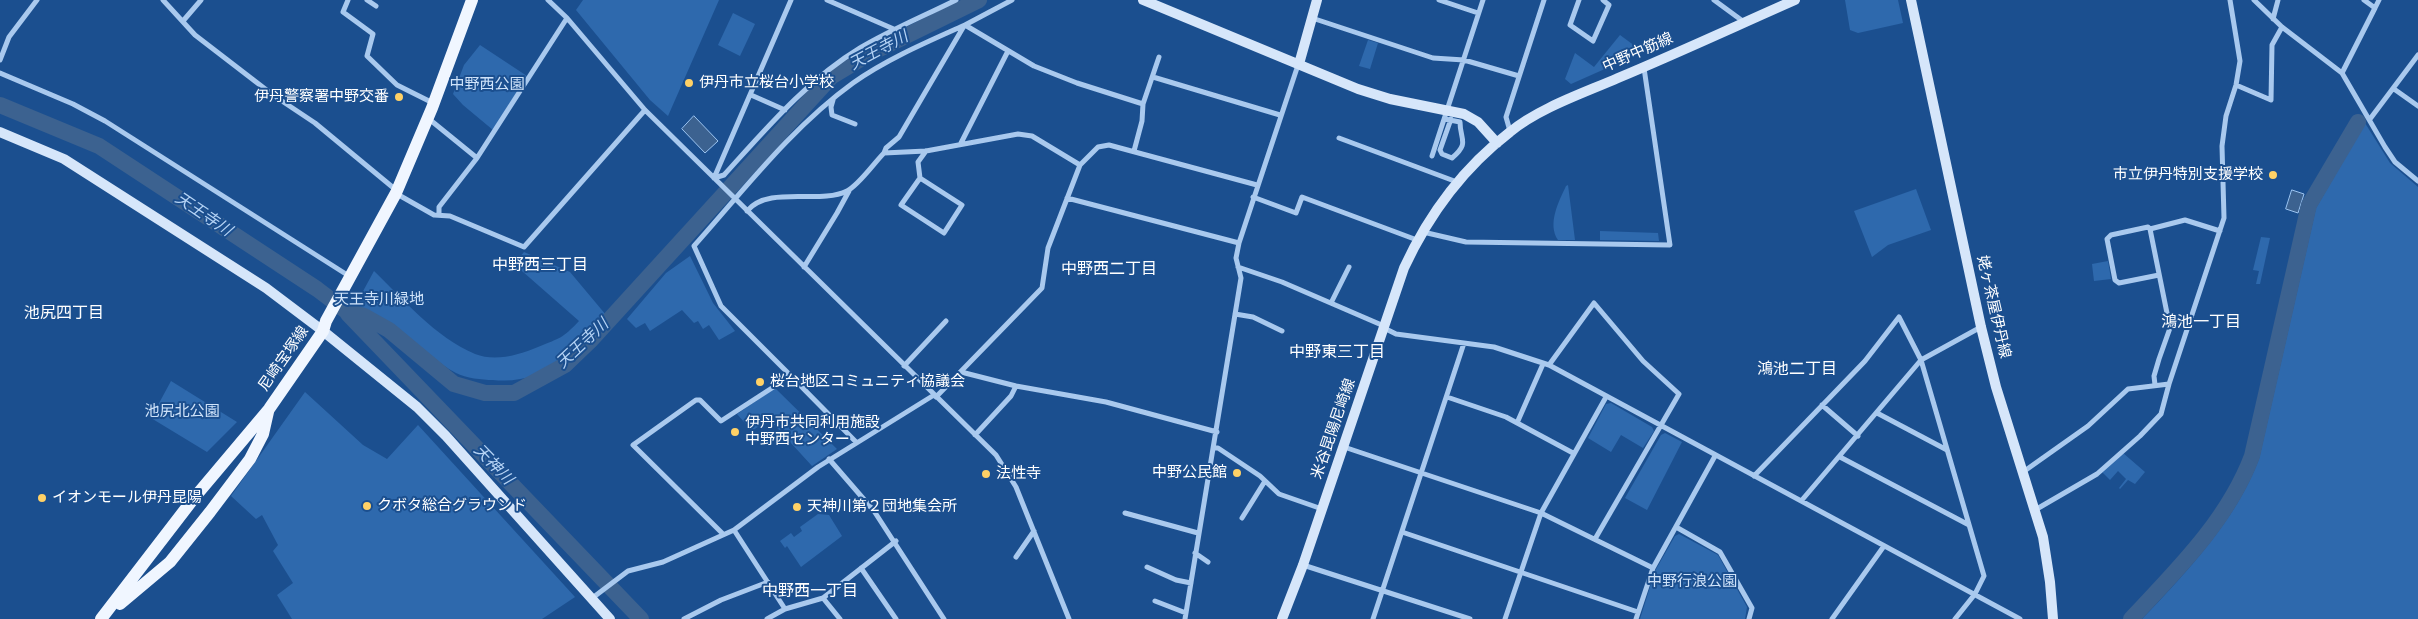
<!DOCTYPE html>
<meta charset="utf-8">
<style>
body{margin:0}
canvas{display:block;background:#1b4f8f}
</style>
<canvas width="2418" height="619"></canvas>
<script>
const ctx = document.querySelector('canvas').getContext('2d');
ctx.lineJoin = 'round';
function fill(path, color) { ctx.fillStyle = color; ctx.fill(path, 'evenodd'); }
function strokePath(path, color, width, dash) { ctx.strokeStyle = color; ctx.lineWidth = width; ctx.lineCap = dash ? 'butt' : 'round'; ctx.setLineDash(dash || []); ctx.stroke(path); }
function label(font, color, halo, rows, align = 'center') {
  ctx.font = font + ' "DejaVu Sans","Noto Sans JP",sans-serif'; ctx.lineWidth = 4; ctx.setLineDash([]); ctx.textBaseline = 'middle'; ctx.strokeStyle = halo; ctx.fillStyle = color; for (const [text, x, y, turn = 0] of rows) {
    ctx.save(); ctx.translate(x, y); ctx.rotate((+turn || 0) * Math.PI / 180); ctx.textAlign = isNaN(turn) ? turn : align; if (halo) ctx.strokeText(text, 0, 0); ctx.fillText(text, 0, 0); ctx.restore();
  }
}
const green = new Path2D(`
 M583,0H719L668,116L650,100L576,10Z
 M1845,0H1898L1903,23L1858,33L1850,30Z
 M733,13L755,24L740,56L718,45Z
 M1620,35L1643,52L1571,84L1565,79L1575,53L1594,67Z
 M1368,40L1378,43L1370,69L1359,66Z
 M480,45L527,76L493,130L463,105L453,94L464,65Z
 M2365,123L2390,163L2418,187V619H2142C2187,572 2236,520 2259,459L2316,208Z
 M1568,185L1575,240H1558C1547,224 1559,201 1566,186Z
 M1916,189L1931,230L1888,245L1872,257L1854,211Z
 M1600,231L1658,233L1659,241L1600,240Z
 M2261,237L2270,238L2260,284H2256L2259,271L2253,270Z
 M524,252L570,272L606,315C573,352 547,385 493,380C482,380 466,378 456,373C437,363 419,345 401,332C387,322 370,314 355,306L374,271C404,300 435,337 475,354C495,362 519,355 538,347C560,338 562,339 579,321L514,264Z
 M690,256L713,303L735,331L719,340L709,325L703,329L698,321L694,323L682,310L650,331L645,323L636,328L627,319L666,273Z
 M2108,261L2111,279L2094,281L2092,264Z
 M171,381L237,422L207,452L151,418Z
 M775,388L837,449L812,466L769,419L752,431L737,414Z
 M305,392L363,445L387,459L418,425L575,597L542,619H292L277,595L293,583L273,551L278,545L262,515L256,519L231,496Z
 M1611,403L1652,427L1654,431L1643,448L1621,435L1611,452L1588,438L1606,404Z
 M1665,433L1682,442L1647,510L1625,498L1661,435Z
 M2123,453L2145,472L2135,484L2128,480L2120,489L2119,488L2126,479L2118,471L2110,480L2102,472Z
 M818,514L829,515L842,536L801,567L787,546L785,548L780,541L791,533L794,537L802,531L800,527Z
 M1679,534L1718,555L1747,607L1745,619H1640L1655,571L1675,536Z`);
const water = new Path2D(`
 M694,116L718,141L705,153L682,129Z
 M2292,190L2304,194L2298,213L2286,209Z`);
const river = new Path2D(`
 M0,105L99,146L317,289L346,311L364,316L389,330L454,384L485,393H514L565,365L590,341L831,77L869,54L979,0
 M348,314L641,619
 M2131,619C2177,570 2228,520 2252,456L2309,205L2358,122`);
const street = new Path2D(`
 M163,0L195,35L273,95L315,123L396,190
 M348,0L343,12L373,34L367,56L397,85L433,103
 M367,0L376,6
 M548,0L567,18L645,110L996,455L1016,487L1069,619
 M827,0L896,30
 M1012,0L965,25L1034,66L1077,83L1143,104
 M1439,0L1478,13
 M1579,0L1570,25L1593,41L1609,5L1603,0
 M1714,0L1744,22
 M2254,0L2282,27L2342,73
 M2364,0L2375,8L2379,0
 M2375,8L2342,73L2385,147L2395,162L2418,181
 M1312,18L1433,58L1464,60L1519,76
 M2273,19L2278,0
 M183,21L201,0
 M0,60L9,37L37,0
 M0,73L73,104L105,121L349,276
 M1153,77L1280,115
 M2236,85L2271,100L2272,45L2282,27
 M2394,89L2418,106
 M751,95L785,110
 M833,100L831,107L832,115L855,124
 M429,119L477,158
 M1445,119L1460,122C1460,140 1470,143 1452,158L1442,154L1440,150L1451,119
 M2370,119L2418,55
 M1510,131L1506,117L1544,0
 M1339,138L1457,182
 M961,143L1008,51
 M1134,151L1142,121L1143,104L1159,57
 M884,153L886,148L899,137L964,26
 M1432,156L1483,0
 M714,178L724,175C765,130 807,80 860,48C890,30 924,16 956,0
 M714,178L791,0
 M920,178L962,205L944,233L901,205L920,178L918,162L926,151
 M397,194L434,215L450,216L524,247L645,110
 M1253,197L1296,213L1302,197L1417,240
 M1067,198L1239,243
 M747,211C769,185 819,205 847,191C859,185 874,163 884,153L926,151L1018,134L1032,136L1080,165
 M439,214V207L477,158L567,18
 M2150,229L2148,227L2111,235L2107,239L2115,280L2119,283L2159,275
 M1423,232L1466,242L1670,245L1644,68
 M804,267L837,213L849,191
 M1238,267L1282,282L1384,326
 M1331,303L1349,267
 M1235,314L1253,317L1282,331
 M1384,328L1396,334L1494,347L1549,365L2020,619
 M1549,365L1594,303L1643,361L1679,394L1595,539
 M904,366L946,321
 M961,372L1016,386L1106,402L1217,432
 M788,373L856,442
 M2155,385L2154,376L2159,359L2170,328L2150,229L2185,220L2220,231
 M936,397L1042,288L1048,248L1080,165L1098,147L1109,145L1257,185
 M1447,397L1506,417L1573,453
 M1822,405L1858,436
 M1877,413L1947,450
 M1517,423L1543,364
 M975,435L1011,396L1016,386
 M1344,447L1541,513L1653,568
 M1214,448H1218L1260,476L1279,494L1322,509
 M1840,457L1969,525
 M829,459L874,511L944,619
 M2023,472L2088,426L2128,389L2169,384L2224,218L2222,146L2226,116L2236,85L2240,61L2230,0
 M1754,476L1865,361L1899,317L1921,360L1984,576L1975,594L1955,619
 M1802,500L1921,360L1981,327
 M2035,510L2097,474L2140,436L2161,414L2169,384
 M1125,513L1198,533
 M1242,518L1265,481
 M1676,527L1720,552L1752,608L1749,619
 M734,530L785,609
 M1402,532L1638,612
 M723,534L633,445L696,400H700L721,421L775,386L788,373L721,306L694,246C744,190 792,127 853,83C887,59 927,42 965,25
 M1195,553L1208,562
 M1016,557L1034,531
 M1303,565L1470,619
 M1147,567L1176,580L1191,583
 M861,568L896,619
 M823,598L840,619
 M591,599L628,571L663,562L734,530L818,467L934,395
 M1155,601L1186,613
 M684,619L721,600L768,582
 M767,619L785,609L823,598L896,541
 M1185,619L1241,278L1236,258L1239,243L1298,65
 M1373,619L1464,343
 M1505,619L1541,513L1606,397
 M1636,619L1653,568L1715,456
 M1832,619L1884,546`);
const secondary = new Path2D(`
 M1143,0L1358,89L1390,99L1464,114L1478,122L1497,143
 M1911,0L1981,327L1996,387L2043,537L2050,582L2053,619
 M1299,64L1317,0
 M0,132L64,159L266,288L323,331L417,407L446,436L610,619
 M1282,619L1303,565L1404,268C1429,214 1463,168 1510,132C1539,108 1584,93 1618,78C1678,53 1736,26 1795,0`);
const primary = new Path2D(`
 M120,604L170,562L210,512L250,459L263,434L268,412
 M101,619L194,498L269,409L323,331L326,321L396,193L432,108L472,0`);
const markers = [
 [689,83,5,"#ffd166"],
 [399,97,5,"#ffd166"],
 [2273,175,5,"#ffd166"],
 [760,382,5,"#ffd166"],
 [735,432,5,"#ffd166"],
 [1237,473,5,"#ffd166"],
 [986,474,5,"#ffd166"],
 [42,498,5,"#ffd166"],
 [367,506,5,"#ffd166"],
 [797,507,5,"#ffd166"]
];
const streetNames = [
 ["中野中筋線",1638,53,-24],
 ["姥ヶ茶屋伊丹線",1993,307,77],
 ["尼崎宝塚線",284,359,-55],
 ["米谷昆陽尼崎線",1334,429,-71]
];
const poiNames = [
 ["伊丹市立桜台小学校",699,83],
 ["伊丹警察署中野交番",389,97,"right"],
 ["市立伊丹特別支援学校",2263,175,"right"],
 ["桜台地区コミュニティ協議会",770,382],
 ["伊丹市共同利用施設",745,423],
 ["中野西センター",745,440],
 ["中野公民館",1227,473,"right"],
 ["法性寺",996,474],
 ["イオンモール伊丹昆陽",52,498],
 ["クボタ総合グラウンド",377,506],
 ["天神川第２団地集会所",807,507]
];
const parkNames = [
 ["中野西公園",487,85],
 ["天王寺川緑地",379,300],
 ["池尻北公園",182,412],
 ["中野行浪公園",1692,582]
];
const waterNames = [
 ["天王寺川",879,51,-28],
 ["天王寺川",203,215,34],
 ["天王寺川",583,344,-43],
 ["天神川",493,465,46]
];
const neighbourhoodNames = [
 ["中野西三丁目",540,266],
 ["中野西二丁目",1109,270],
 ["池尻四丁目",64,314],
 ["鴻池一丁目",2201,323],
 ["中野東三丁目",1337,353],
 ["鴻池二丁目",1797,370],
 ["中野西一丁目",810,592]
];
fill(green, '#2e69ad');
fill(water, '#3c6290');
strokePath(water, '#9cc4f0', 1);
strokePath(river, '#3c6290', 16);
strokePath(street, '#a9c9ee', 5);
strokePath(secondary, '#d6e6fa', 10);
strokePath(primary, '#f0f6ff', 12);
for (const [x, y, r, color] of markers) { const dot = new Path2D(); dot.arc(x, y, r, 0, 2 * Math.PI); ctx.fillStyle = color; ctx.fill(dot); strokePath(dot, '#1b4f8f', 2); }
label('15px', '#fff', '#1b4f8f', streetNames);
label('15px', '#fff', '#1b4f8f', poiNames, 'left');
label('15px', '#cfe3fa', '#1b4f8f', parkNames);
label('italic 16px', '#b5d3f5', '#1b4f8f', waterNames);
label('16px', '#fff', '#1b4f8f', neighbourhoodNames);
</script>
